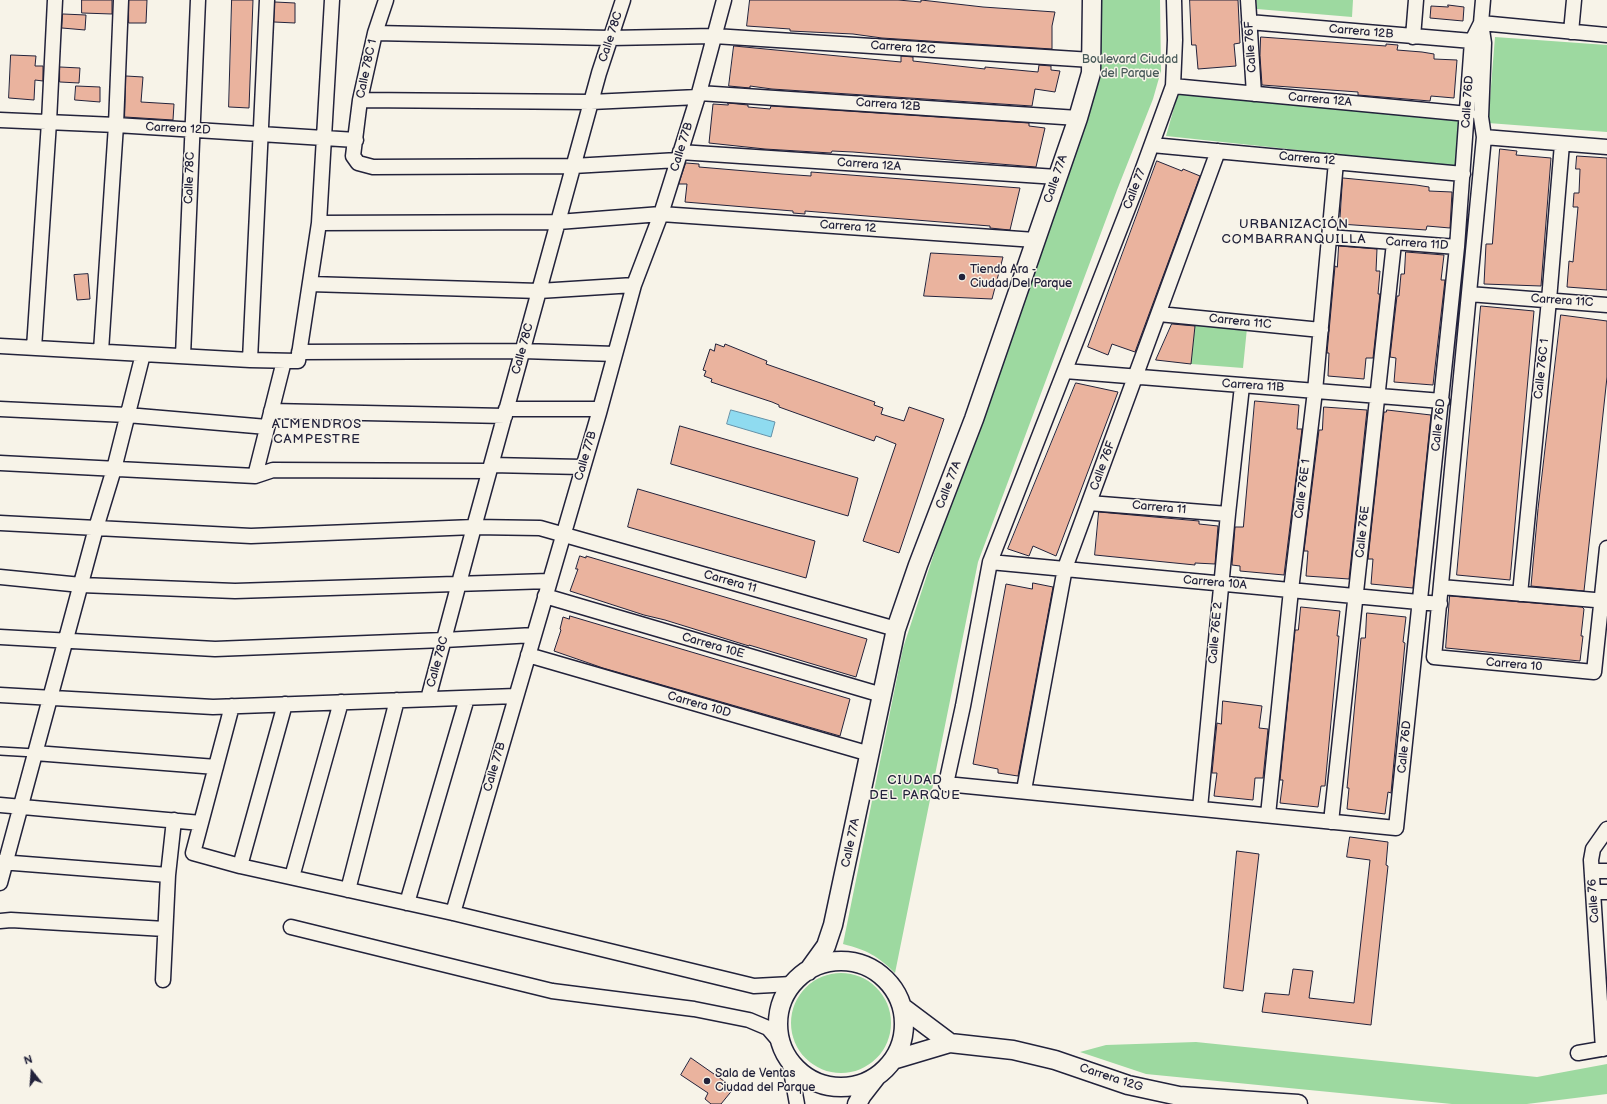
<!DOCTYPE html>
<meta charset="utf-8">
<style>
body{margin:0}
#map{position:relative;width:1607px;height:1104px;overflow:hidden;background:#f7f3e8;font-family:"Balsamiq Sans",sans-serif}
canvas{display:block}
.north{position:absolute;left:12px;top:1052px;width:40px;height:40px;-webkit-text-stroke:3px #f7f3e8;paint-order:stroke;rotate:343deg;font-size:11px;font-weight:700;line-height:16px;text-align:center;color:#22223b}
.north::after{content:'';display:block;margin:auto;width:14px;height:18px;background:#22223b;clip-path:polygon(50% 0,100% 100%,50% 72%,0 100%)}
</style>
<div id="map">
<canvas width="1607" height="1104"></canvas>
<div class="north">N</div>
</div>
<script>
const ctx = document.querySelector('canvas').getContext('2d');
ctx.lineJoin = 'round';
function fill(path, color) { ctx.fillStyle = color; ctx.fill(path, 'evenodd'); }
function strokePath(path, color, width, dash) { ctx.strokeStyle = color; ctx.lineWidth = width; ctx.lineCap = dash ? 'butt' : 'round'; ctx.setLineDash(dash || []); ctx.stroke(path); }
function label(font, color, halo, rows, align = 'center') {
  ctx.font = font + ' "Balsamiq Sans",sans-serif'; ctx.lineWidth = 3; ctx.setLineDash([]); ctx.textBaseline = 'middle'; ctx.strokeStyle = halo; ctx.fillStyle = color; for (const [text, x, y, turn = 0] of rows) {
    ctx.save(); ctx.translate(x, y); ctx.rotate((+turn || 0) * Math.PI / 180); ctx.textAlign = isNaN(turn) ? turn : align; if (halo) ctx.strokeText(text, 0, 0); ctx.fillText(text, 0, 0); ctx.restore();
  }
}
const green = new Path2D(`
 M1100,0H1160L1161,71L1153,99L1117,190L978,562L895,973C878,956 867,950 843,944L903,648L948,511L1097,77L1101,50Z
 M1256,0H1353L1352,17L1257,9Z
 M1495,37L1607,45V132L1488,123Z
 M1178,94L1462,121L1458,167L1166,136Z
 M1195,325L1247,328L1243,368L1191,364Z
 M791 1023a50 50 0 1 1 100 0a50 50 0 1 1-100 0Z
 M1196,1042L1537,1077L1607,1064V1094L1527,1104H1452L1146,1074L1080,1052L1106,1045Z`);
const water = new Path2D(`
 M731,410L775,422L771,437L727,424Z`);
const building = new Path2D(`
 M82,0H112V14L82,13Z
 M129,0H147L146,23H129Z
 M232,0H253L249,108L229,107Z
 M750,0H898L921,2V0L983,7L1055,12L1052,26V49L882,38L853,34L790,31V29L747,26Z
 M1190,0H1238L1240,43L1234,44L1236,66L1198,69L1196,45H1192Z
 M275,2L295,3V23L274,22Z
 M1448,5L1464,7L1463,21L1430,18L1431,6L1448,7Z
 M63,14L86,15L85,30L62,28Z
 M1261,37L1386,46V44L1398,45L1397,50L1422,52L1434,54V59L1457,60L1454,98L1431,96L1430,101L1358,95V92L1262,85L1260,56Z
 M734,46L901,62V56L913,57V61L985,69V67L1038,72L1039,65L1051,66V70L1060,71L1055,92L1035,89L1032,106L772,89L750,86V88L729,86Z
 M11,55L36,56L35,66H43V81L35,80L34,100L9,98Z
 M60,67L80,68L79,83L60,82Z
 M126,76L143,77L141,102L174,104L173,120L125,117Z
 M76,86L100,87V102L75,100Z
 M728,103L748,105V107L770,109L771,106L1029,123V126L1045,128L1036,167L853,152L832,151L831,153L765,149L709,143L713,104L728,105Z
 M1500,149L1517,151L1516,155L1551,158L1541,286L1484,284L1486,244H1492Z
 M1577,156L1607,158V290L1567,287L1569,261L1573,262L1578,207H1573L1574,193H1579L1580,169H1576Z
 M1157,161L1182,171L1183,169L1200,176L1135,352L1112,344L1108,355L1088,347Z
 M686,163L699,164V167L782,174L811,176V172L1020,188L1010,230L990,228V226L805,211V214L793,213V211L685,202L687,184H679Z
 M1343,178L1416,185L1429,187V191L1452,192L1450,228L1427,226L1426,230L1340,224Z
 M1339,246L1377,249L1376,271H1380L1378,294H1380L1373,358H1366L1364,379L1328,376L1329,353H1327L1335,266L1337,267Z
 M1406,252L1444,255L1441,280H1445L1433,385L1394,382L1396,358L1390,357L1397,296H1399L1401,274H1404Z
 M931,253L1003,257L992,299L924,296Z
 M88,274L90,299L77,300L74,275Z
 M1481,306L1534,311L1510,580L1457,575Z
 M1561,315L1607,321V377L1584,591L1531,586L1538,509Z
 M1172,324L1195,326L1191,364L1156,360Z
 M716,344L724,347L725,344L767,361L766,364L875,402L874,405L883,408L881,414L904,421L909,407L944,419L899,553L863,541L896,444L876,436L874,441L779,407V405L772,402L711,382L712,379L704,376L706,371L703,370L710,349L714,351Z
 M1076,383L1118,392L1056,556L1033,546L1029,556L1008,549Z
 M1255,401L1299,405L1297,429H1302L1284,575L1240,571V566L1232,565L1235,527H1243Z
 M1324,407L1367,410L1349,579L1306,576L1308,551H1304L1319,430H1322Z
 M1387,410L1431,415L1413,588L1371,584L1373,559H1368L1384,412H1386Z
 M680,426L858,478L848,516L671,464Z
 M638,489L815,541L806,578L628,527Z
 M1099,512L1199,521V524L1218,526L1215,564L1195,563V565L1095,555Z
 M580,556L586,558V556L867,639L856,677L749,645V646L665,620L644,615L570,591L578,569H576Z
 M1033,583L1053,587L1018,776L998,773V769L973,764L1006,584L1032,589Z
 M1450,596L1582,607L1584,609L1581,636H1583L1580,661L1446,648Z
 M1301,607L1340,611L1337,636H1339L1325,786H1321L1318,807L1280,803L1283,780H1280L1295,630H1298Z
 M1367,613L1406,617L1403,642L1405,643L1391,793L1388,792L1385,814L1347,809L1349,788H1347L1361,638H1365Z
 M570,616L850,699L840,736L603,668L554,651L561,630L560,629L563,617L569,619Z
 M1223,701L1262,706L1259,728L1268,729L1263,778H1255L1253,800L1214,796L1217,773H1212L1215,742L1217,723L1221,724Z
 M1350,837L1388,842L1386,865L1388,866L1371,1025L1262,1012L1265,993L1289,995L1293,969L1313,971L1309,998L1354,1003L1370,860L1347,857Z
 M1237,851L1259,854L1243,991L1224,988Z
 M691,1058L734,1088L721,1104H711L705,1099L708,1093L681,1075Z`);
const service = new Path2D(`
 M0,751L35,753`);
const minor = new Path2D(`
 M386,0L375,33L360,100L353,156L358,163L373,167L573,166L678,160
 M1174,0L1175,40L1173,86L1134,193L990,562L963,706L946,784L1396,828L1457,247L1472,41L1481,23
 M1248,0L1254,94
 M1483,0L1481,23L1484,43L1481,117L1484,137L1434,657L1594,672L1607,548
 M1249,22L1472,41
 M1481,23L1607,35
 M1571,32L1574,0
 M375,33L610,38L714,36L1092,60
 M1413,37L1416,0
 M1173,86L1468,114
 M699,93L1078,118
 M360,100L591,102L698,97
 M0,120L116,125L356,140
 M1484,137L1607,147
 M1152,145L1463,174
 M680,152L1057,177
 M319,223L558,222L661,214L1035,240
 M1329,237L1457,247
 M310,284L539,291L634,285
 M1469,294L1607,305
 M1159,314L1321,330
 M0,346L250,360L298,361L319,223L332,0
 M34,348L49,122L55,0
 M101,351L116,125L121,0
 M299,352L523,351L615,354
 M183,356L198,0
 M250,360L267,0
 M1065,371L1442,401
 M0,409L127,415L267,427
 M506,409H600
 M271,411L505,416
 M0,463L255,476L273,470L489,471
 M491,465L582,467
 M255,476L284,361
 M1089,503L1228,514
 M0,523L251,536L474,527L540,528L896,629
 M990,562L1440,604
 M0,577L81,585L235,591L549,581
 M1441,587L1607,601
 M1520,594L1549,300L1562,144
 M545,596L882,695
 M0,637L215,649L444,640L534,635
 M528,655L870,754
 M0,695L213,707L516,696
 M428,699L474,527L599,73L623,0
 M232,706L193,853L240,866L453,913L754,986L792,984
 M35,753L216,767
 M1024,790L1065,568L1218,151
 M0,805L201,823
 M1200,808L1228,514L1242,386
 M1268,815L1291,590L1315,391L1336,162
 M1331,822L1394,243
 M0,862L168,875
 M240,866L285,704
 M1592,871H1607
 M292,877L341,702
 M0,883L96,528L114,469L143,354
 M348,890L397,700
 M1594,892H1607
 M407,903L467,698
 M453,913L599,413L634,285L661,214L678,160L699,93L724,0
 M0,921L11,920L165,929
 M291,927L552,991L694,1009L749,1020L768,1028L780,1042
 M163,980L168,875L174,820
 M1603,1049L1591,860L1593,849L1607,829
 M1578,1053L1607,1048
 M789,1060L797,1104`);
const tertiary = new Path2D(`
 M778 1024a63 63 0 1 1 126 0a63 63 0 1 1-126 0Z
 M808,971L826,946L833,925L896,629L918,565L974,419L1078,118L1091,73L1092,0
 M902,1007L950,1043
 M893,1060L950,1043L1013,1050L1055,1060L1128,1085L1179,1096L1298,1104
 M857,1104L862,1095L876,1077`);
const markers = [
 [962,277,4,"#22223b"],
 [707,1081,4,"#22223b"]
];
const streetNames = [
 ["Carrera 12B",1361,32,5],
 ["Calle 78C",611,37,-72],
 ["Calle 76F",1251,47,-94],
 ["Carrera 12C",903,48,4],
 ["Calle 78C 1",367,69,-78],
 ["Carrera 12A",1320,100,5],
 ["Calle 76D",1468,102,-86],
 ["Carrera 12B",888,105,4],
 ["Carrera 12D",178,129,3],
 ["Calle 77B",682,147,-73],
 ["Carrera 12",1307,159,5],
 ["Carrera 12A",869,165,4],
 ["Calle 78C",190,178,-88],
 ["Calle 77A",1056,179,-71],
 ["Calle 77",1135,189,-69],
 ["Carrera 12",848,227,4],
 ["Carrera 11D",1417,244,4],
 ["Carrera 11C",1562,301,4],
 ["Carrera 11C",1240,322,6],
 ["Calle 78C",523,349,-75],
 ["Calle 76C 1",1542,369,-84],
 ["Carrera 11B",1253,386,4],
 ["Calle 76D",1439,425,-84],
 ["Calle 77B",586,456,-74],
 ["Calle 76F",1103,466,-70],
 ["Calle 77A",949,485,-69],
 ["Calle 76E 1",1303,489,-83],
 ["Carrera 11",1159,508,5],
 ["Calle 76E",1363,532,-84],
 ["Carrera 11",730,582,16],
 ["Carrera 10A",1215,583,5],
 ["Calle 76E 2",1216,633,-85],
 ["Carrera 10E",713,646,16],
 ["Calle 78C",438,662,-75],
 ["Carrera 10",1514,665,5],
 ["Carrera 10D",699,705,16],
 ["Calle 76D",1405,747,-84],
 ["Calle 77B",495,767,-74],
 ["Calle 77A",851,843,-78],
 ["Calle 76",1594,901,-94],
 ["Carrera 12G",1111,1078,18]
];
const parkNames = [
 ["Boulevard Ciudad",1130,60],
 ["del Parque",1130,74]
];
const poiNames = [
 ["Tienda Ara -",970,270],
 ["Ciudad Del Parque",970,284],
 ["Sala de Ventas",715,1074],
 ["Ciudad del Parque",715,1088]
];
const neighbourhoodNames = [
 ["URBANIZACIÓN",1294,225],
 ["COMBARRANQUILLA",1294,240],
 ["ALMENDROS",317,425],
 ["CAMPESTRE",317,440],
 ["CIUDAD",915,781],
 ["DEL PARQUE",915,796]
];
fill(green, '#9dd9a0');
fill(water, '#8fdbf0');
strokePath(water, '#6391a8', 1);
fill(building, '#eab39e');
strokePath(building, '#22223b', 1);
strokePath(service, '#22223b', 10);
strokePath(minor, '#22223b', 17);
strokePath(tertiary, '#22223b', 21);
strokePath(service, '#f7f3e8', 7);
strokePath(minor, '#f7f3e8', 14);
strokePath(tertiary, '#f7f3e8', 18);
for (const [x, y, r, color] of markers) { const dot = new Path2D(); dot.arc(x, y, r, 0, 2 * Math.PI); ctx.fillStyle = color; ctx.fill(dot); strokePath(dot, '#f7f3e8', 1.5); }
label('12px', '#22223b', '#f7f3e8', streetNames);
label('12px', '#475959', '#f7f3e8', parkNames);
label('12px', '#22223b', '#f7f3e8', poiNames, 'left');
ctx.letterSpacing = '1px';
label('13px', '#22223b', '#f7f3e8', neighbourhoodNames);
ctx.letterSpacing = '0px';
</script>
